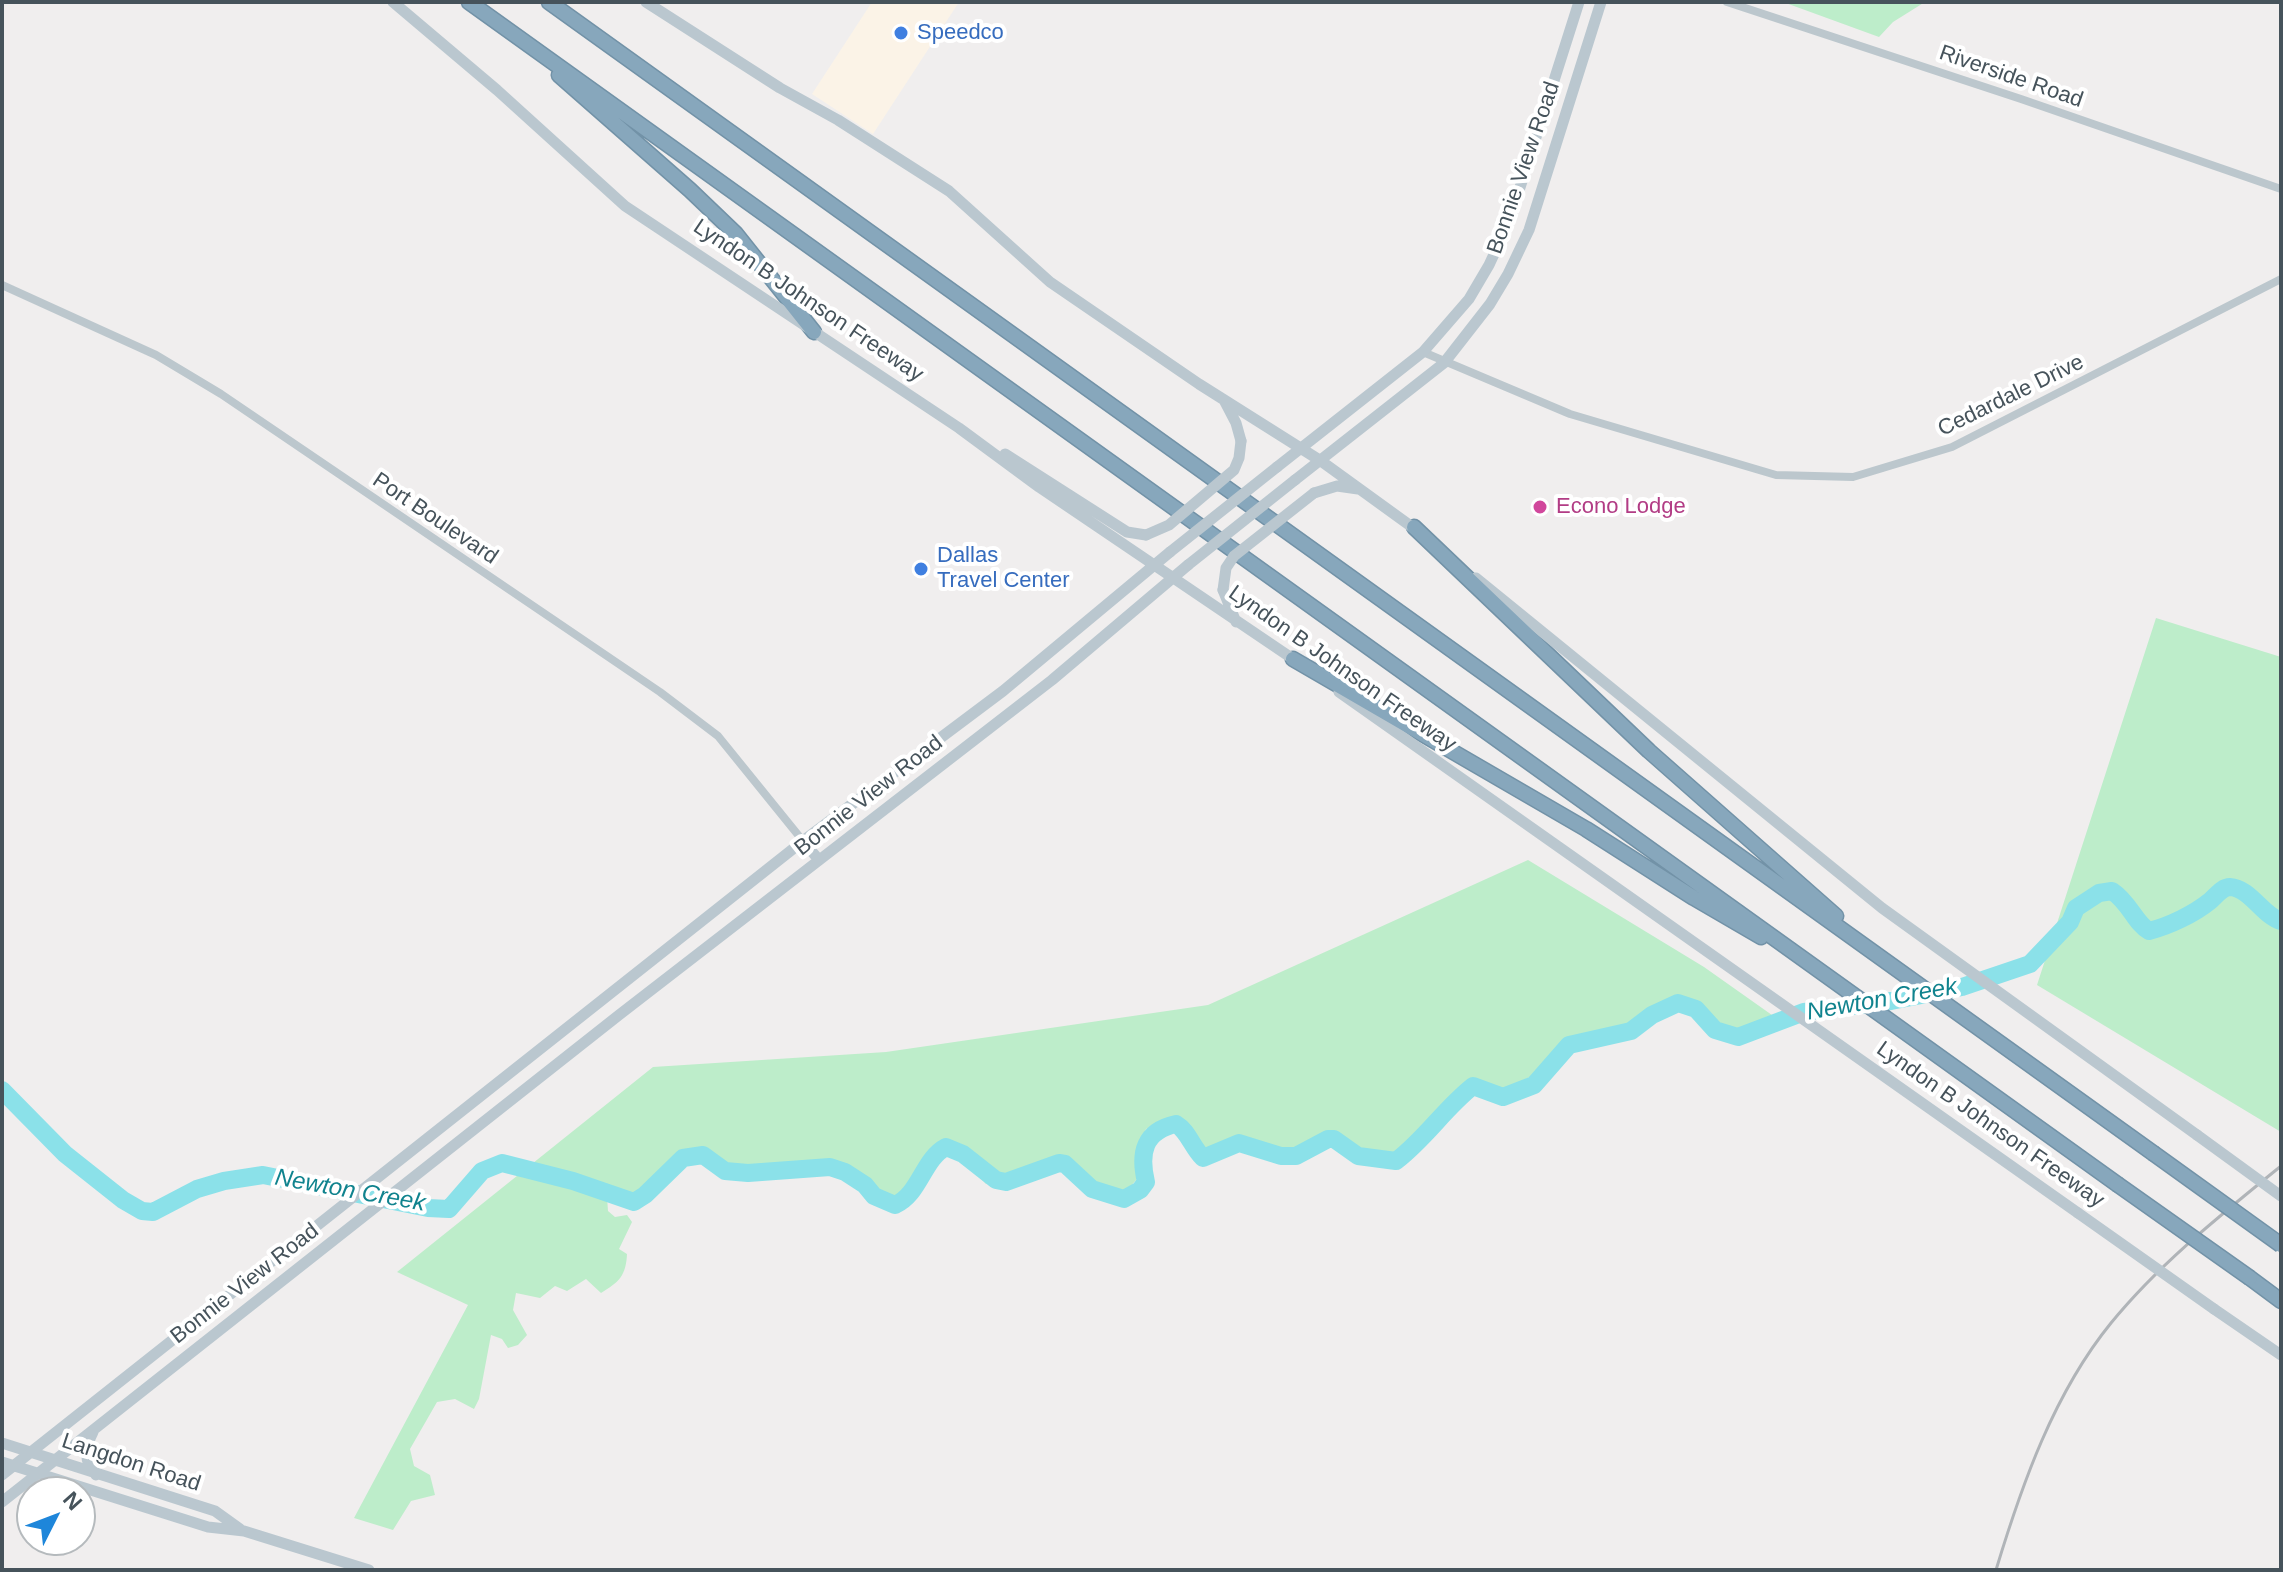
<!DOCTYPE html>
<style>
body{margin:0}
#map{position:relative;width:2283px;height:1572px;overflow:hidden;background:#f0eeee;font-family:Arial,sans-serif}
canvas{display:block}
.frame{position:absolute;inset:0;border:4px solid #46535b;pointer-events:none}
.north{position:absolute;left:16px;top:1476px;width:80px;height:80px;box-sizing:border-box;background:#fff;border:2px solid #b5babd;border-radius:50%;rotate:48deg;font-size:22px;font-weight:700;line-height:32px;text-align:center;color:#46535b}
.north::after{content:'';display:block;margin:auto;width:28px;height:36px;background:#1e86da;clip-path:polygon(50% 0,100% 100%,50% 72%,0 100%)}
</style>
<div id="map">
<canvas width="2283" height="1572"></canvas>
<div class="frame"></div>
<div class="north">N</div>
</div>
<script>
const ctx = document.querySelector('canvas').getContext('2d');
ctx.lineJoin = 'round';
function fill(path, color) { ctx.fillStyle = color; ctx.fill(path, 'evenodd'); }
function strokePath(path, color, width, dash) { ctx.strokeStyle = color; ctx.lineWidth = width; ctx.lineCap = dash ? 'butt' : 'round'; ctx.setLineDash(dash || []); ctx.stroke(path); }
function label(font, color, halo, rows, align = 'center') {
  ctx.font = font + ' Arial,sans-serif'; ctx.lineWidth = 8; ctx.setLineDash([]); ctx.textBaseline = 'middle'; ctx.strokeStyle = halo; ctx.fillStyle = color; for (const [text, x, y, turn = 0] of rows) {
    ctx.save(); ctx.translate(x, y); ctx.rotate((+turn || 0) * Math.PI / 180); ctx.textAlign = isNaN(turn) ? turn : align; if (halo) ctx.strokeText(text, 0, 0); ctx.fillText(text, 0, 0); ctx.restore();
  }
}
const commercial = new Path2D(`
 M872,2H959L873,134L812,94Z`);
const green = new Path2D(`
 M1783,2H1925L1893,22L1879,37Z
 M2156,618L2281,657V1132L2037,985Z
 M1528,860L1704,967L1779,1020L1737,1032L1724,1039L1706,1032L1699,1021L1676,1007H1653L1616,1034L1564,1044L1541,1071L1492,1097L1465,1088L1450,1098L1425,1122L1414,1143L1392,1158L1355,1159L1328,1137L1287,1155L1236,1139L1201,1156L1186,1149L1175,1125L1163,1121L1146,1129L1135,1163L1138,1178L1120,1198C1088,1191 1077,1184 1054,1161L994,1177L986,1184L961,1157L931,1149L902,1199L884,1204L841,1174L826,1170L748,1177L725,1175L713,1166L699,1163L674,1162L636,1199L626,1200L607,1197L608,1211L615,1217L627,1215L632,1222L619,1249L627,1254C626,1276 619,1282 601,1293L586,1279L567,1291L555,1286L540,1298L516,1293L513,1310L527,1335L518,1345L508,1348L502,1339L491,1335L479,1399L474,1409L455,1399L437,1402L410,1449L414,1466L430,1475L435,1495L411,1501L393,1530L354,1518L468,1305L397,1272L653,1067L886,1052L1208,1005Z`);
const river = new Path2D(`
 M2,1090L65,1154L123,1200L142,1211L153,1212L197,1189L224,1181L263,1175L428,1208L449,1209L482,1171L502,1163L573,1181L634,1202L645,1195L683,1158L703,1155L725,1171L748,1173L830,1167L845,1172L865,1185L874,1196L895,1205C920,1194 923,1159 946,1147L963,1154L996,1180L1006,1182L1059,1163L1065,1164L1092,1189L1124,1199L1140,1190L1146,1182C1139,1153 1144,1131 1176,1124C1188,1131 1192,1147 1203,1158L1239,1143L1281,1156H1296L1328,1139H1334L1358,1156L1396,1161C1425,1139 1445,1108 1473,1086L1503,1097L1534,1085L1569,1045L1631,1031L1652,1015L1678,1003L1696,1009L1715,1030L1738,1037L1804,1012L1891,1001L1962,987L2030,964L2070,922L2076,908L2099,893L2112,891C2130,903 2135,923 2149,931C2169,926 2194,914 2210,901C2216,896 2222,887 2230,887C2250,888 2263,916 2281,921`);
const street = new Path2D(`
 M1727,2L2021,99L2281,189
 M2,285L156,355L221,394L660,692L718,736L803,841
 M1423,352L1570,414L1776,475L1853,477L1952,447L2281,279`);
const secondary = new Path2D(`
 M393,2L497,90L625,206L959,428L1039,487L1299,663
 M646,2L780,88L838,120L949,191L1050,282L1199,384L1321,461L1419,532
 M1224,400L1236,423L1241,441
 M1005,454L1127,532L1146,535
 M1277,467L1423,352L1469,299L1489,265L1509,222L1579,2
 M1295,480L1444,363L1490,304L1508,274L1529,230L1601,2
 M1314,493L1337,486L1358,489
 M1476,578L1882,908L2197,1135
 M1223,590L1236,622
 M1339,692L2078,1213
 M803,841L819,860
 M2214,1309L2281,1355
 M93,1432C85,1448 83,1461 96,1475
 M2,1443L215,1511L240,1529
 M2,1462L208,1527L244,1531L369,1570
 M2,1475L803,841L1003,691L1170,552
 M2,1502L619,1015L1052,680L1188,565`);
const highway = new Path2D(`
 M469,2L2117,1184
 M549,2L2153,1153
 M559,75L690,190L736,234L814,332
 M1414,527L1649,751L1836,916
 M1293,659L1586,829L1694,898L1761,937
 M2250,1278L2281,1301`);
const rail = new Path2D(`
 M1996,1570C2022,1484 2054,1393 2111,1323C2160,1263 2222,1214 2281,1166`);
const secondaryBridge = new Path2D(`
 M1146,535L1169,525L1234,470L1239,458L1241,441
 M1170,552L1277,467
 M1188,565L1295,480
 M1223,590L1226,568L1234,556L1314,493
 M2197,1135L2281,1196
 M2078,1213L2214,1309`);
const highwayBridge = new Path2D(`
 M2153,1153L2281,1245
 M2117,1184L2250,1278`);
const markers = [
 [901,33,8,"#3f7fe0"],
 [1540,507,8,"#d1479c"],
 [921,569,8,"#3f7fe0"]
];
const shopNames = [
 ["Speedco",917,33],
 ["Dallas",937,556],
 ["Travel Center",937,581]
];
const streetNames = [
 ["Riverside Road",2011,77,19],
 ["Bonnie View Road",1524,168,-71],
 ["Lyndon B Johnson Freeway",808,301,34],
 ["Cedardale Drive",2011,396,-26],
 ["Port Boulevard",435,519,34],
 ["Lyndon B Johnson Freeway",1342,669,35],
 ["Bonnie View Road",869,796,-38],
 ["Lyndon B Johnson Freeway",1990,1125,35],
 ["Bonnie View Road",245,1284,-38],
 ["Langdon Road",131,1463,18]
];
const hotelNames = [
 ["Econo Lodge",1556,507]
];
const waterNames = [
 ["Newton Creek",1882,1000,-10],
 ["Newton Creek",350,1191,10]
];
fill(commercial, '#fbf3e7');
fill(green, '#bdedca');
strokePath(river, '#8be1e9', 18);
strokePath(highway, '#7292a7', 17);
strokePath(street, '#bcc7cd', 8);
strokePath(secondary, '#bac7cf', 11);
strokePath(highway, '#87a7bc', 14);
strokePath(rail, '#b0b4b8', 3);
strokePath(highwayBridge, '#7292a7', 17, []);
strokePath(secondaryBridge, '#bac7cf', 11);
strokePath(highwayBridge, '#87a7bc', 14);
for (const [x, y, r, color] of markers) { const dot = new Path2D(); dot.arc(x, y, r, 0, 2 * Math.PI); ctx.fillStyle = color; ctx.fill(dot); strokePath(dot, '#fff', 3); }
label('22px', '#366cbe', '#fff', shopNames, 'left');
label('22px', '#46535b', '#fff', streetNames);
label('22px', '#b23c85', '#fff', hotelNames, 'left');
label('italic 24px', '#10838e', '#fff', waterNames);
</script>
